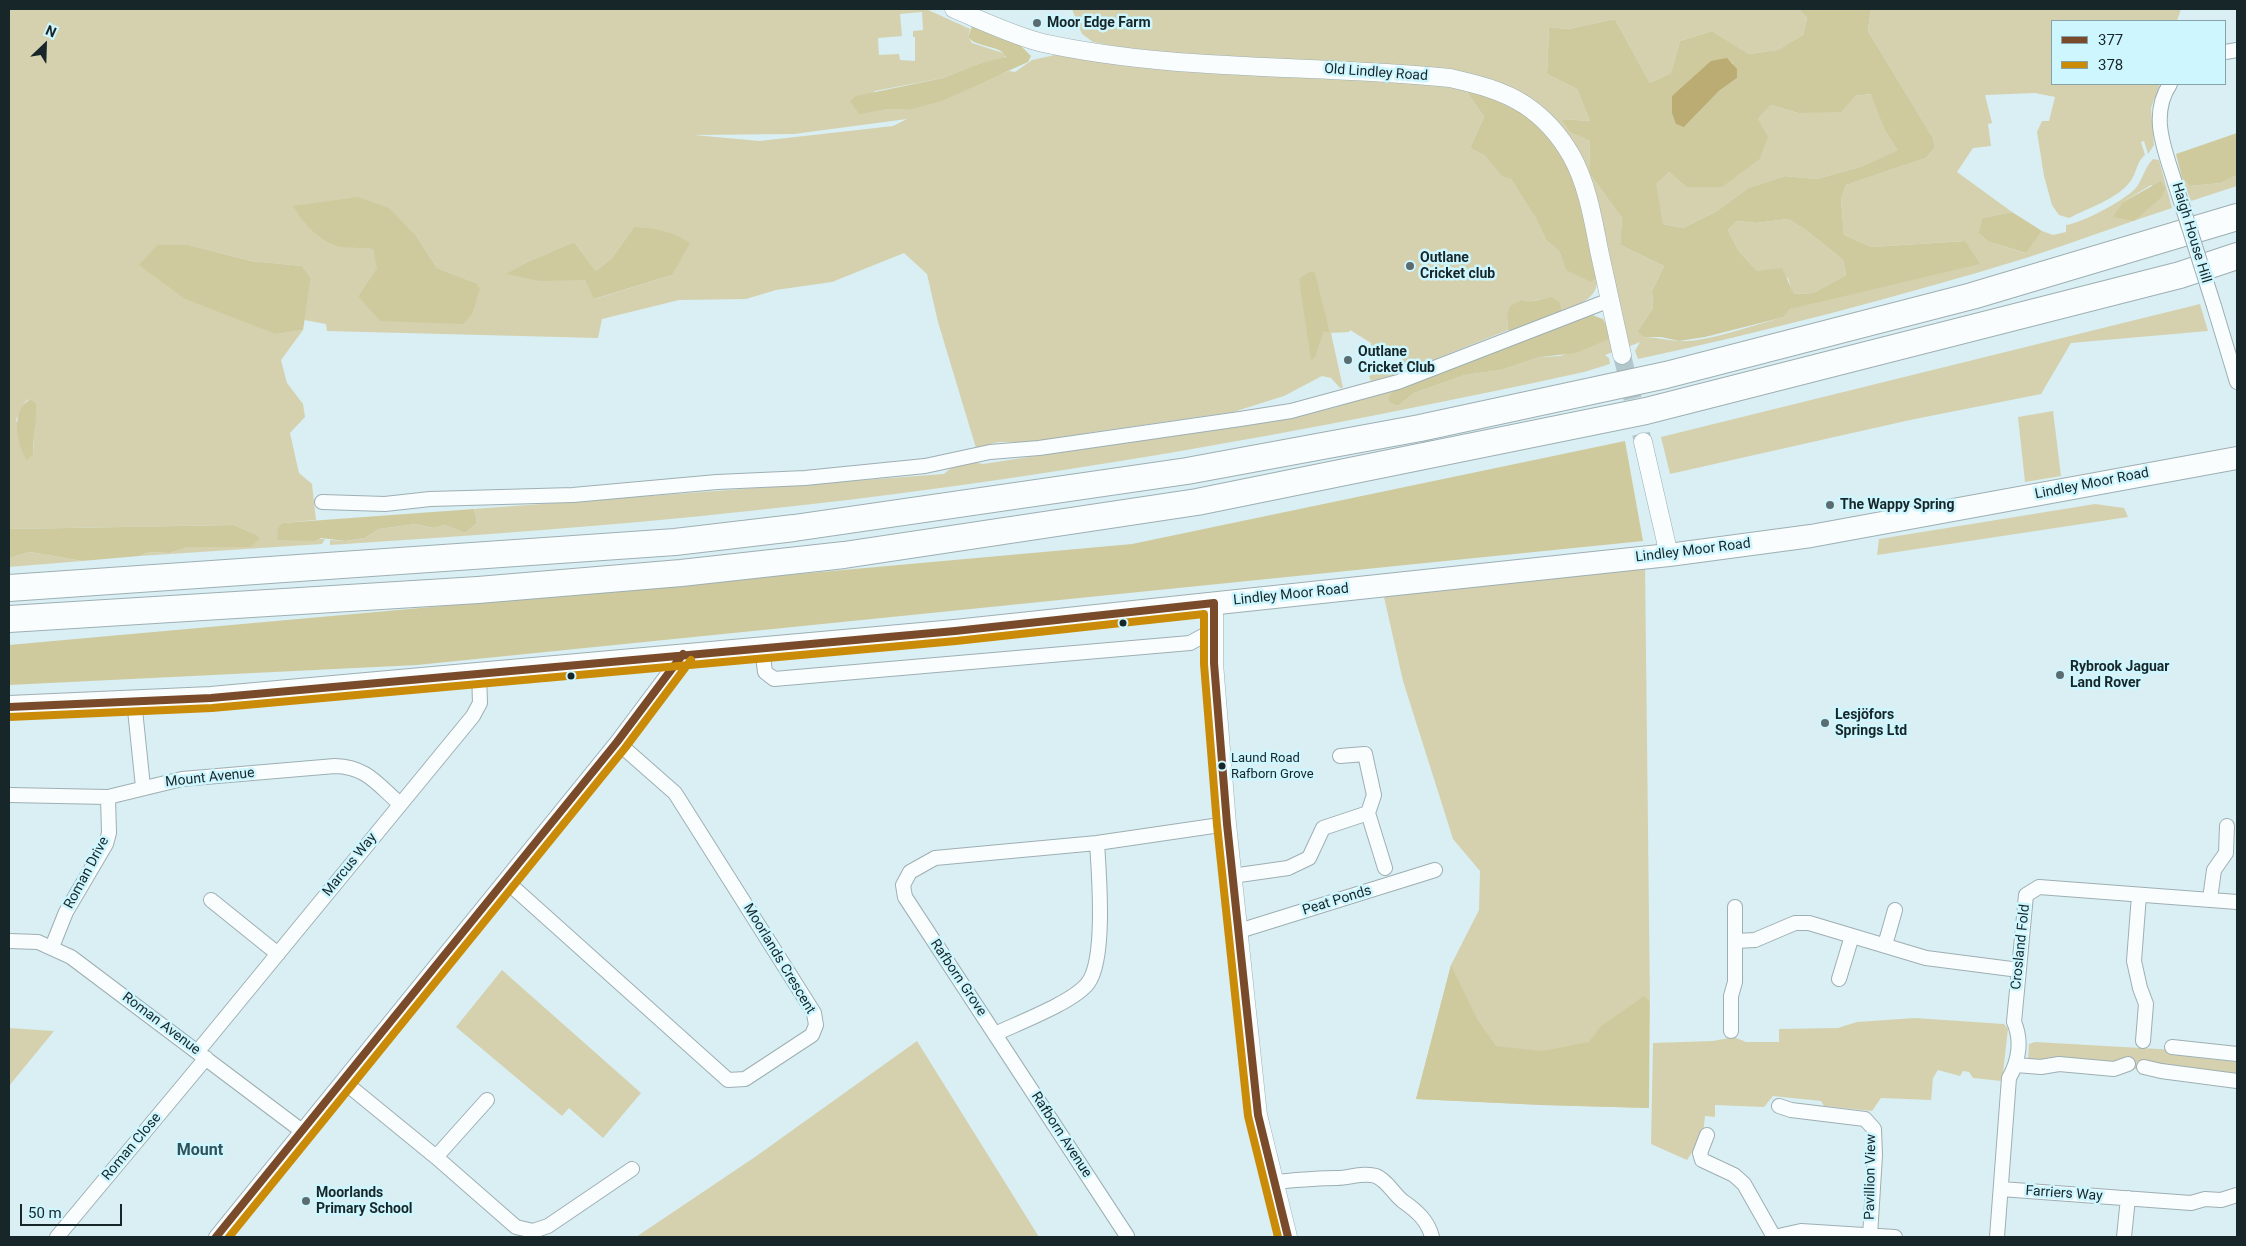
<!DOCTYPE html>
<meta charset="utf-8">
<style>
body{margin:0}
#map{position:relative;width:2246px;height:1246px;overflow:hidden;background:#d9eff4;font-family:Roboto,sans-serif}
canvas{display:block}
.frame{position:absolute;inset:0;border:10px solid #172629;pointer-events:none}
.legend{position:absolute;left:2051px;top:20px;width:175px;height:65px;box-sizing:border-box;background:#cef6ff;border:1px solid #85a3a9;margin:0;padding:6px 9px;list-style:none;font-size:15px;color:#172629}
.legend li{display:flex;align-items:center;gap:10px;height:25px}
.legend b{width:25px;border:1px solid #85a3a9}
.north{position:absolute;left:20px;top:20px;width:50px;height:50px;-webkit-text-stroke:4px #cef6ff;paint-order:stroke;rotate:24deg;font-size:14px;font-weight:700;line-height:20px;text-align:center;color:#172629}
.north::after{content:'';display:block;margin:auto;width:18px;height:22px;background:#172629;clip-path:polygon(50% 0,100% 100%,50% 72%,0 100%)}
.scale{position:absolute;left:20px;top:1204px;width:102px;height:22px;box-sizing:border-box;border:2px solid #172629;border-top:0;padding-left:6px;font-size:15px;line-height:18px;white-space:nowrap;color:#172629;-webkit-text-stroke:4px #cef6ff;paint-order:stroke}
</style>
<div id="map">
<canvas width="2246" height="1246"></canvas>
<div class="frame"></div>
<ul class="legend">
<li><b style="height:6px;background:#7a4b2a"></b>377</li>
<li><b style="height:6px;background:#ca8c08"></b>378</li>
</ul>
<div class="north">N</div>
<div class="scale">50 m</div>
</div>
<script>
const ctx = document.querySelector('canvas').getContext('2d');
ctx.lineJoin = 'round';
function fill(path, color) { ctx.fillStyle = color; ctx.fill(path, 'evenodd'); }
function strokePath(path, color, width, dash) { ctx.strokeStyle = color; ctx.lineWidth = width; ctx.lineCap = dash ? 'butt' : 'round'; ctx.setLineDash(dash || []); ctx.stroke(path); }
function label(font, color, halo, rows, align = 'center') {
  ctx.font = font + ' Roboto,sans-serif'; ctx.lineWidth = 5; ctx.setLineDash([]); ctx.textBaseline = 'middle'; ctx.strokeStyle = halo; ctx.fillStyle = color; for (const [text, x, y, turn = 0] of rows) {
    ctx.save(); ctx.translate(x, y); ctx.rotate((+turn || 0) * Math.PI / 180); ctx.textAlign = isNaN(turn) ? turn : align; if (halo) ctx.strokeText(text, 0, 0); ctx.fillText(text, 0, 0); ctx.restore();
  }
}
const green = new Path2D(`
 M9,9H926L970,29L968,37L972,43L1006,54L1004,59L978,64L943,78L875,91L859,113L890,109L908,110L1009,71L1015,72L1032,60L1064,53L1463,86L1484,117L1470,148L1485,156L1502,175L1511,179L1536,219L1546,240L1559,251L1566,270L1597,277C1599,299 1579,304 1562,311L1560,302C1541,292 1523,305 1507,315L1508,330L1398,374L1371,381L1369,376L1402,361L1404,352L1371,347V343L1350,330L1349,332L1331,333L1343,388H1340L1331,378L1322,376L1284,396L1233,412L1094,432L1044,442H998L976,448L938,322L927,274L904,253L832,282L776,290L746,299L679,300L602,319L598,338L327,331L326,324L304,320L311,278L302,266L251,261L189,245L276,334L303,330L281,360L287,383L303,404L305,417L290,433L299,473L312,484L316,520L282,523L277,539H325L322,544L139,556L149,552L169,553L189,547H250L255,534L234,525L9,529ZM922,12L923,30L913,31V37H915V61L900,60L899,54L879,55L878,38L902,36L900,14ZM907,119L893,126L760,141L694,135L794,134ZM634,227L672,275L595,299L585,280L507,274L527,262L574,242L596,271L612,258ZM319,236L417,237L437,268L476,283L358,296L378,267L373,249L339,246ZM1310,271L1330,333L1324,330L1316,355L1299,278ZM31,399L36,403L33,454L16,420L26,401Z
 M1072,9H1799L1807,18L1803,35L1777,50L1749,54L1712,31L1680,41L1671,73L1650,83L1615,19L1568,29L1549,27L1547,74L1577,89L1590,121L1561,119L1571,132L1590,141L1589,173L1622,218L1620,245L1664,266L1652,291L1653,308L1637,332L1643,337C1655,337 1666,340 1678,341C1706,343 1756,324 1784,317L1790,309L1965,241L1872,247L1844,235L1841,199L1846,185L1926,158L1935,147L1933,138L1868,31L1871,9H2181L2177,21H2052V84H2160L2151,108L2154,145L2148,154L2144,141L2141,142L2145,155C2136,162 2137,173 2130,182C2117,199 2088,208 2069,218L2059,215L2052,205L2044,176L2037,132L2042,121H2049L2055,97L2035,93L1985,95L1992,123L1988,124L1991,146L1973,148L1957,172L2012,212L1982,218L1978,233L1989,242L2025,253L2042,231L2053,235L2066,232V225C2082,223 2123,201 2135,189C2143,180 2144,168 2153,159L2159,160L2172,208C2123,224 2075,242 2026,258C1898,297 1768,331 1638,359L1635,351L1640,342L1628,347L1517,92L1265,62L1130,49L1093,42L1082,34ZM2151,185L2162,197L2151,205L2123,202Z
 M1872,94L1884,129L1899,150L1863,166L1817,179L1785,176L1748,188L1717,211L1683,228L1663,224L1655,184L1669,172L1686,187L1722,186L1759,160L1758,119L1771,105L1798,113L1855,96Z
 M2237,175V186L2191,201L2182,178L2190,186L2221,183Z
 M1788,219L1806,230L1843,260L1846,275L1813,293L1793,294L1788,278L1757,271L1738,250L1728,230L1737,221L1756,223Z
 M2200,304L2208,331L2071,343L2041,394L1910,420L1670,474L1661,437Z
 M1609,339L1613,352L1605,355L1609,358L1610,364L1584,372C1308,432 1029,482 749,511C609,526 469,536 330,545V540L345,541L365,538L379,529L416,524L433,528L445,525L465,533L477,523L474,509L944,474C956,462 967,460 983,464L1297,416L1333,408L1400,386L1388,402L1398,406L1414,393L1465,375L1501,370L1540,357L1560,356Z
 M2053,411L2061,476L2025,482L2018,417Z
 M2095,504L2124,508L2128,517L1877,555L1879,539Z
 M30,552L82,561L9,567V558Z
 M1645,563L1650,1006L1649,1108L1542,1105L1416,1099L1451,965L1479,910L1480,871L1453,839L1403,681L1384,597Z
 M502,970L641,1093L603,1138L569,1108L562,1116L456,1027Z
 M1915,1018L2004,1024L2008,1029L2002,1081L1973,1078L1969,1072L1963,1071L1960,1076L1938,1070L1933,1078L1931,1100L1881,1098L1872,1111L1824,1106L1821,1101L1773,1096L1764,1107L1715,1105V1117L1705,1116L1703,1135L1687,1160L1651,1144L1653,1043L1713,1041L1734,1037L1746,1042H1779V1029L1838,1028L1857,1022Z
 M9,1028L54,1031L9,1086Z
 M917,1041L1039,1237H636L755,1157Z
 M2035,1042L2176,1050L2192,1057L2237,1062V1076L2143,1071L2111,1063L2028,1062L2029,1044Z`);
const forest = new Path2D(`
 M1799,9H1871L1868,31L1933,138L1935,147L1926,158L1846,185L1841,199L1844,235L1872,247L1965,241L1980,264L1790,309L1784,317L1705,337L1679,341L1661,337H1643L1637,332L1653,308L1652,291L1664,266L1620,245L1622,218L1589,173L1590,141L1570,132L1561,119L1590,121L1577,89L1547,74L1549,27L1568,29L1615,19L1650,83L1671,73L1680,41L1712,31L1749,54L1777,50L1803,35L1807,18ZM1732,62L1737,78L1719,91L1684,127ZM1871,94L1884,129L1898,150L1863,166L1817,179L1785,176L1748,188L1717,211L1683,228L1663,224L1656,184L1669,172L1686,187H1722L1759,160L1768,137L1758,119L1771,105L1798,113L1841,112L1855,96ZM1788,219L1806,230L1843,260L1846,275L1813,293L1794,294L1782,268L1757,271L1738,250L1728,230L1737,221L1756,223Z
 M972,26L1019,44L1031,56L1028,62L942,101L908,110L890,109L859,114L850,101L856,96L943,78L978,64L1006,57C1002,45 976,48 968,37Z
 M1463,86C1487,95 1512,102 1531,119C1573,156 1593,223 1597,277L1591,282L1566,270L1559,251L1546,240L1536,219L1511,179L1502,176L1485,156L1470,148L1484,117Z
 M2237,133V175L2221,183L2190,186L2182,178L2176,154Z
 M2161,181L2165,188L2162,197L2134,221L2113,217L2123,202Z
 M358,197L389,208L417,237L437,268L476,283L480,289L472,314L463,324L380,321L358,296L377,268L373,249C363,248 351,248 341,247C321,243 303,223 293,206Z
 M2012,212L2042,231L2026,253L1989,242L1978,233L1982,218Z
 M634,227C654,228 673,231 690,243L672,275L594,299L585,280L540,281L506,274L527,262L574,242L596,271L612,258Z
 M157,245H189L251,261L302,266L311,278L303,330L276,334L185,299L139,265Z
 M1310,271L1315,273L1330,333L1324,331L1316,355L1311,361L1299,278Z
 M1551,297L1560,302L1562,311L1514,330H1508L1507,315L1510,306L1522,300L1528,302Z
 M1592,315L1603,319L1608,328L1609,339L1576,353L1540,357L1501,370L1465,375L1414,393L1398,406L1388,402L1390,395L1400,386L1516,340Z
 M31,399L36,403C37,421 33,437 33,454L27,460C16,444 10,410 31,399Z
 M1625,441L1643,541L417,665L9,685V645L1132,544Z
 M474,509L477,523L465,533L445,525L433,528L416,524L379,529L365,538L345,541L321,538L314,541L277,540L278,528L282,523Z
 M234,525L255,534L260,539L250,547H189L169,553L149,552L139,556L82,561L30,552L9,558V529Z
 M1451,965L1477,1019L1496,1046L1542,1051L1589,1042L1600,1027L1644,996L1649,1001V1108L1542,1105L1416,1099Z`);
const water = new Path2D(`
 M1727,58L1737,69V78L1719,91L1684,127L1676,124L1672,113V96L1711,61Z`);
const tertiaryTunnel = new Path2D(`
 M1622,355L1643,442`);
const minor = new Path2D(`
 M2225,52L2237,50
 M2170,84C2149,116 2165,150 2175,183
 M2214,306L2237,382
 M322,502L385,504L430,499L573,495L717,482L805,478L925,466L990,452L1039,448L1240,419L1291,411L1398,382L1610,300
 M762,648L765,672L774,679L1190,643L1214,630
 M134,700L143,787
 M9,795L108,797L182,779L335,766C367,767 377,784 400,804
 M1368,813L1385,868
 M1232,876L1288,868L1309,858L1323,828L1368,813L1374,795L1365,754L1340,756
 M505,880L728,1080L745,1079L812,1035L816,1025L814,1013L675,793L617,742
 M2139,895L2134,961L2140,988L2146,1004L2143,1041
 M2210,899L2214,870L2226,853L2227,826
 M211,900L278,954
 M1239,931L1435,870
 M9,941L38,942L71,957L302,1131
 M1736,941L1755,940L1795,923H1809L1926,958L2019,970
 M1885,945L1895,910
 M52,947L66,912L106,844L109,833L108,797
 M1839,979L1852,936
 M1731,1031V996L1735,982V907
 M995,1034C1018,1023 1074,1002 1088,983C1106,959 1099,874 1097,843
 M2172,1047L2237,1054
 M198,1051L473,716L480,703L479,672
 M2016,1065L2041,1067L2059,1064L2114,1069L2128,1064
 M2144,1067L2161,1071L2237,1081
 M343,1081L436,1157L516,1227L533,1231L548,1226L632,1169
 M1779,1106L1791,1110L1865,1119L1874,1129L1875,1155L1870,1236
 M1707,1135L1700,1153L1702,1160L1734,1175L1744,1184L1774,1237
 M436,1157L487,1100
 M1275,1182C1296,1180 1316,1178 1337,1178C1349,1178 1364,1172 1376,1176C1388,1181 1394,1195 1404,1202C1417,1211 1428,1221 1432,1237
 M2001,1189L2191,1203L2205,1199L2221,1200L2237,1195
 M1127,1236L905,897L903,885L910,872L935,858L1097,843L1227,824
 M57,1237L206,1058
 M216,1237L617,742L683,654
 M1774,1237L1801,1231L1895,1237
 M1997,1237L2009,1078C2019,1061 2022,1040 2014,1022L2026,895L2039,887L2237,902
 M2124,1237L2128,1198`);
const tertiary = new Path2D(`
 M954,9C981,20 1014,36 1043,43C1176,72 1314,64 1450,78C1476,84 1502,90 1525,105C1543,117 1560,136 1571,155C1587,183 1593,219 1599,250C1607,285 1614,320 1622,355
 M1643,442L1669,555
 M1214,603V663L1227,824L1258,1115L1288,1237`);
const primary = new Path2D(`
 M9,707L211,698L955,631L1669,555L1811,536L2237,458`);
const motorway = new Path2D(`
 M9,588L675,542L794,528L1187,471L1420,428L1666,375L1972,296L2237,217
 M9,619L478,590L681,573L844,555L1197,502L1646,411L2180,275L2237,256`);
const minorBridge = new Path2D(`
 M2175,183L2214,306`);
const bus1 = new Path2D(`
 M9,707L211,698L955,631L1214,603V663L1227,824L1258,1115L1288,1237
 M216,1237L617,742L683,654`);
const bus2 = new Path2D(`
 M9,717L212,708L956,641L1204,614V664L1217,825L1248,1116L1278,1237
 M229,1237L625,748L691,660`);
const markers = [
 [1037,23,5,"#5b6c70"],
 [1410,266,5,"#5b6c70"],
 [1348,360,5,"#5b6c70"],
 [1830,505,5,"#5b6c70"],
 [1123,623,4.5,"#172629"],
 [2060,675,5,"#5b6c70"],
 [571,676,4.5,"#172629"],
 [1825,723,5,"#5b6c70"],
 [1222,766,4.5,"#172629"],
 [306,1201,5,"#5b6c70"]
];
const busNames = [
 ["Laund Road",1231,759],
 ["Rafborn Grove",1231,775]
];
const poiNames = [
 ["Moor Edge Farm",1047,23],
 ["Outlane",1420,258],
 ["Cricket club",1420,274],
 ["Outlane",1358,352],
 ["Cricket Club",1358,368],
 ["The Wappy Spring",1840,505],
 ["Rybrook Jaguar",2070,667],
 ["Land Rover",2070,683],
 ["Lesjöfors",1835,715],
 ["Springs Ltd",1835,731],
 ["Moorlands",316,1193],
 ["Primary School",316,1209]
];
const streetNames = [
 ["Old Lindley Road",1376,73,4],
 ["Haigh House Hill",2191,233,73],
 ["Lindley Moor Road",2092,484,-11],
 ["Lindley Moor Road",1693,551,-7],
 ["Lindley Moor Road",1291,595,-6],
 ["Mount Avenue",210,778,-6],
 ["Marcus Way",350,865,-51],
 ["Roman Drive",87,873,-62],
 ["Peat Ponds",1337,901,-17],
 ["Crosland Fold",2021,947,-84],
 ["Moorlands Crescent",779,959,59],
 ["Rafborn Grove",958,978,56],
 ["Roman Avenue",161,1024,37],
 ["Rafborn Avenue",1061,1135,57],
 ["Roman Close",132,1147,-50],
 ["Pavillion View",1871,1177,-89],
 ["Farriers Way",2064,1194,4]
];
const quarterNames = [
 ["Mount",200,1151]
];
fill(green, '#d5d1ae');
fill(forest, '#cfca9e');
fill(water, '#baac73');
strokePath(tertiaryTunnel, '#b2c7cb', 18, [18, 9]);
strokePath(minor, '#9eafb3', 16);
strokePath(tertiary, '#9eafb3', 19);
strokePath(primary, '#9eafb3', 24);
strokePath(motorway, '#9eafb3', 28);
strokePath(minor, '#f9fdfd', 14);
strokePath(tertiary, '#f9fdfd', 18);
strokePath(primary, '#f9fdfd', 22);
strokePath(motorway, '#f9fdfd', 26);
strokePath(minorBridge, '#9eafb3', 16, []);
strokePath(minorBridge, '#f9fdfd', 14);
strokePath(bus1, '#7a4b2a', 8);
strokePath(bus2, '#ca8c08', 8);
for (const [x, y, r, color] of markers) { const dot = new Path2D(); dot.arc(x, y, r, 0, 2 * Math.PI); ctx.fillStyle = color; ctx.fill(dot); strokePath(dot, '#cef6ff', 2); }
label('13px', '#172629', '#cef6ff', busNames, 'left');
label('bold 14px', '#172629', '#cef6ff', poiNames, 'left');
label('14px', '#172629', '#cef6ff', streetNames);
label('bold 16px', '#2f5259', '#cef6ff', quarterNames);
</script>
